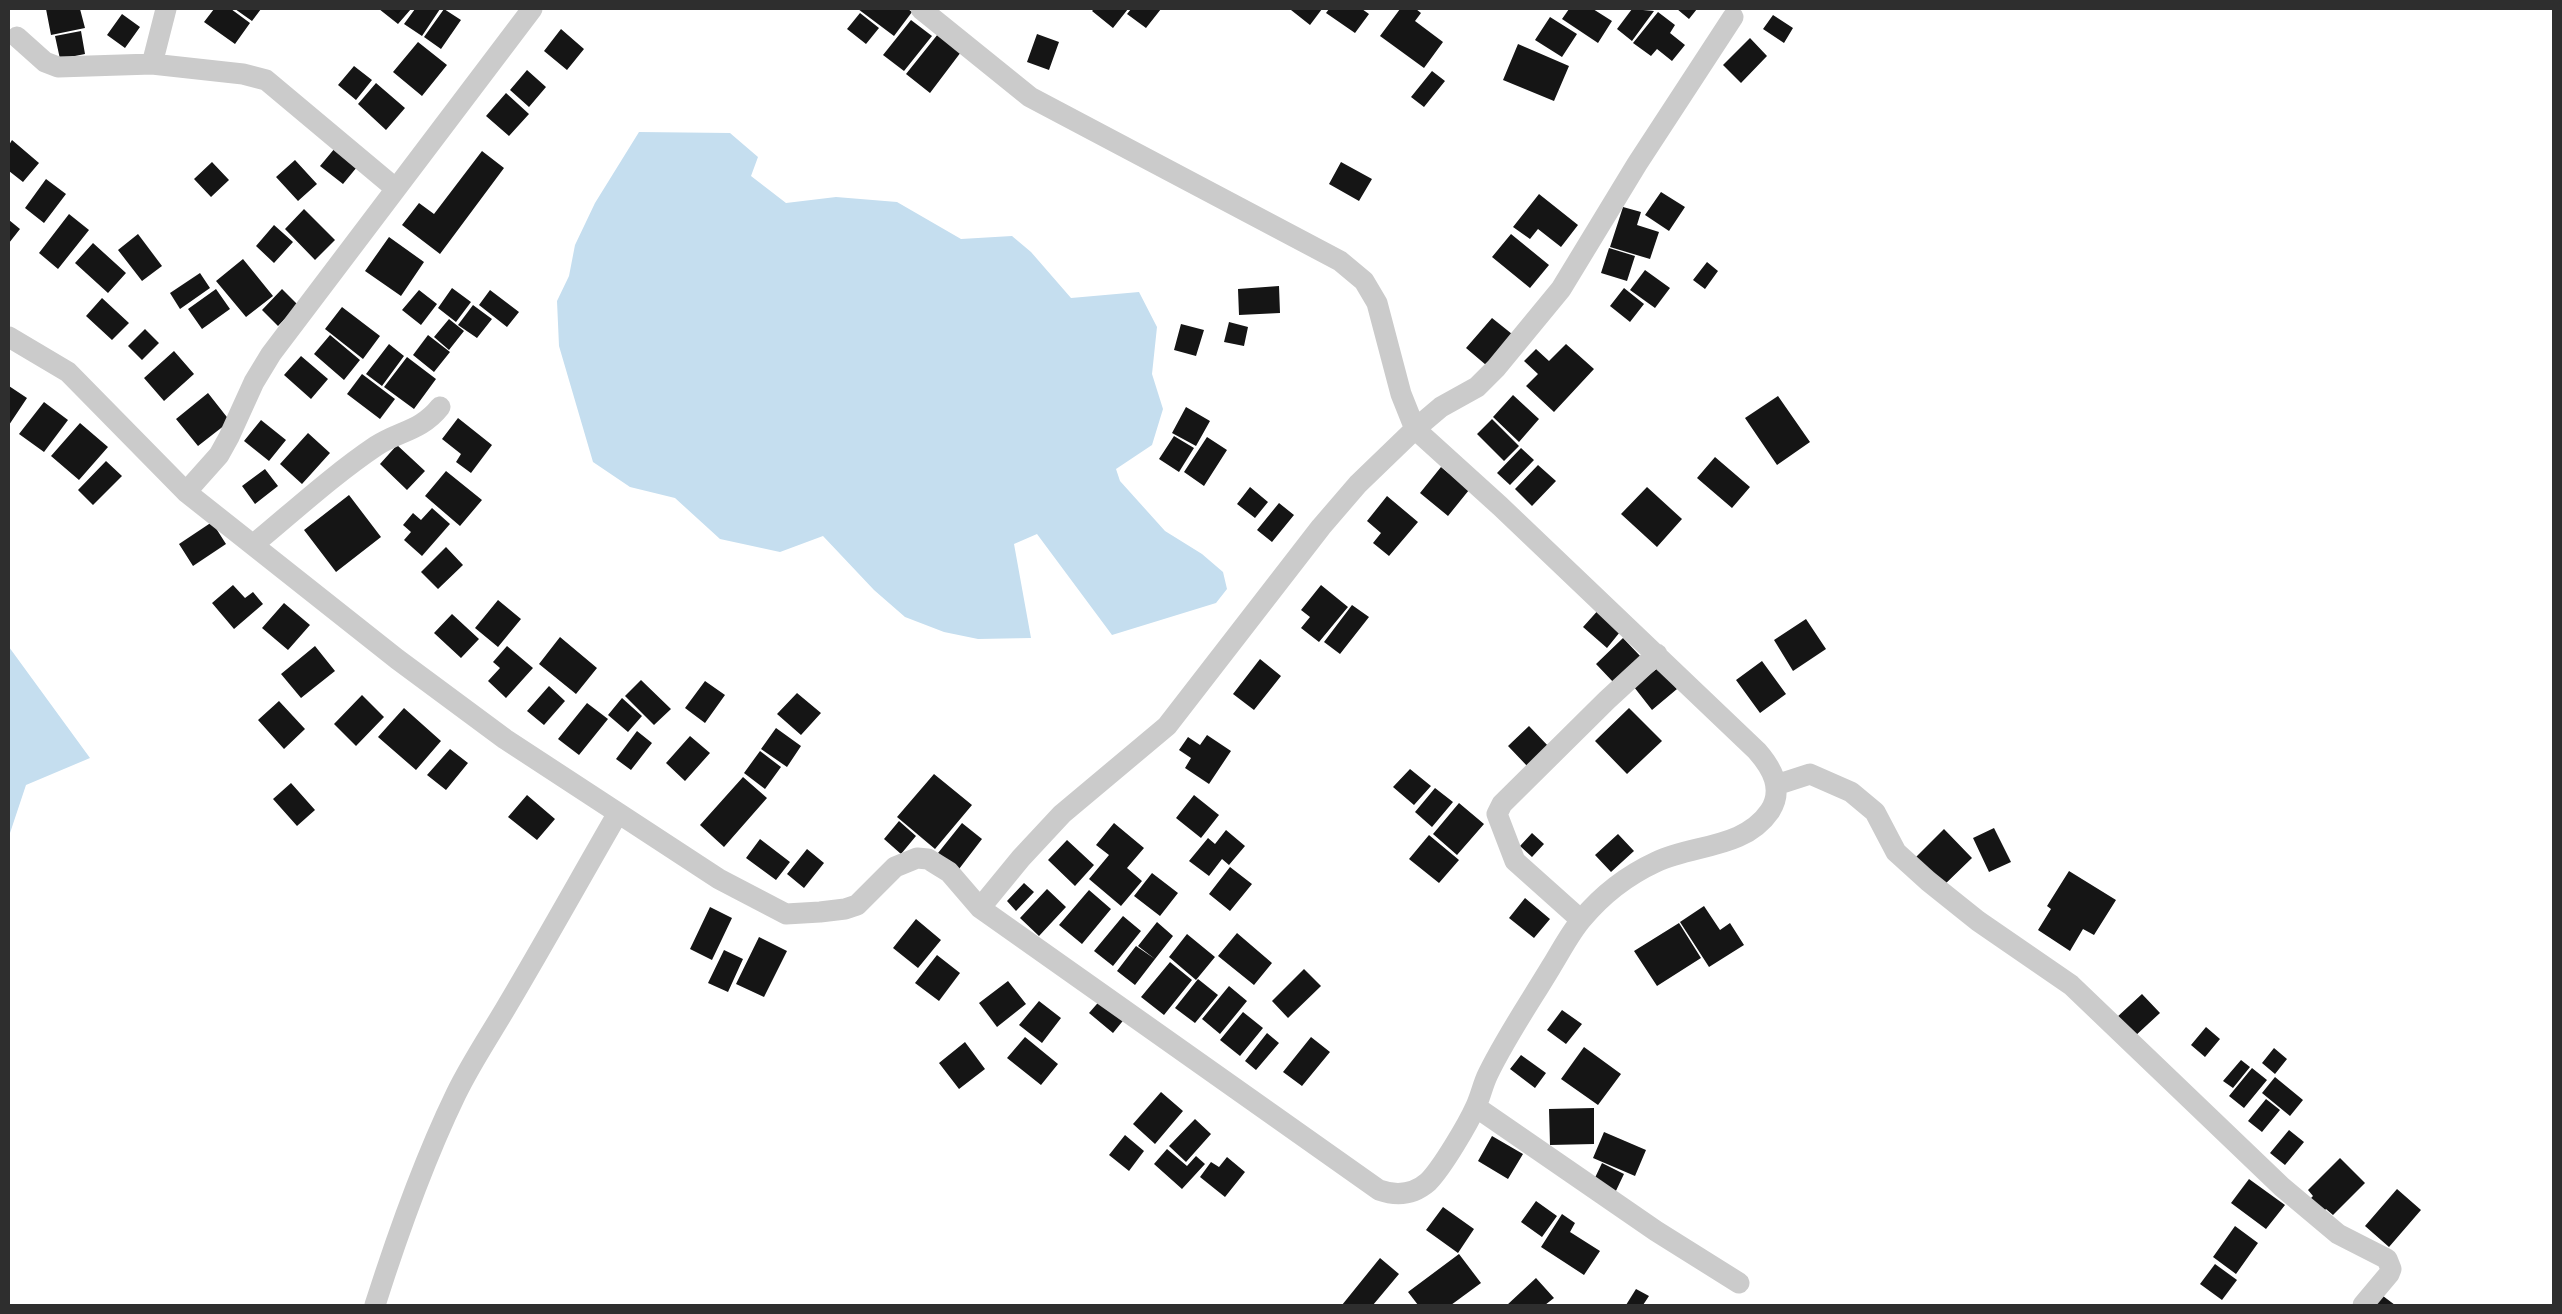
<!DOCTYPE html>
<style>
body{margin:0}
#map{position:relative;width:2562px;height:1314px;overflow:hidden;background:#fff;font-family:"Public Sans",sans-serif}
canvas{display:block}
.frame{position:absolute;inset:0;border:10px solid #2e2e2e;pointer-events:none}
</style>
<div id="map">
<canvas width="2562" height="1314"></canvas>
<div class="frame"></div>
</div>
<script>
const ctx = document.querySelector('canvas').getContext('2d');
ctx.lineJoin = 'round';
function fill(path, color) { ctx.fillStyle = color; ctx.fill(path, 'evenodd'); }
function strokePath(path, color, width, dash) { ctx.strokeStyle = color; ctx.lineWidth = width; ctx.lineCap = dash ? 'butt' : 'round'; ctx.setLineDash(dash || []); ctx.stroke(path); }
const water = new Path2D(`
 M639,132L730,133L758,157L751,176L786,203L836,197L897,202L961,239L1012,236L1031,252L1071,298L1139,292L1157,327L1152,374L1163,409L1152,445L1116,469L1120,481L1165,531L1202,554L1223,572L1227,589L1216,603L1112,635L1037,534L1014,544L1031,638L978,639L944,632L905,617L874,590L823,536L780,552L720,539L675,498L630,487L593,462L559,346L557,301L569,276L575,245L595,203Z
 M9,647L90,758L26,785L9,836Z`);
const building = new Path2D(`
 M46,9H80L85,28L51,35Z
 M214,9H231L250,23L235,44L204,22Z
 M235,9H261L252,21Z
 M379,9H411L398,24Z
 M415,9H440L422,36L404,24Z
 M444,9L461,20L441,49L424,37Z
 M858,9H908L912,12L894,36Z
 M1094,9H1128L1113,28L1092,11Z
 M1131,9H1161L1146,28L1127,14Z
 M1292,9H1322L1310,25L1291,10Z
 M1329,9H1362L1369,14L1355,33L1326,13Z
 M1400,9H1416L1421,13L1415,21L1443,42L1424,68L1380,36Z
 M1569,9H1593L1612,21L1598,43L1562,19Z
 M1632,9L1654,11L1632,41L1617,29Z
 M1677,9H1697L1689,19Z
 M1658,12L1675,25L1670,33L1685,45L1672,61L1657,49L1651,56L1633,43Z
 M860,13L879,28L866,44L847,29Z
 M122,14L140,27L125,48L107,35Z
 M1773,15L1793,28L1784,43L1763,29Z
 M1550,17L1577,34L1562,57L1535,40Z
 M911,20L932,36L904,71L883,55Z
 M561,29L584,49L567,70L544,51Z
 M81,31L85,54L60,59L55,36Z
 M938,34L961,52L930,93L906,74Z
 M1037,34L1059,42L1049,70L1027,62Z
 M1750,38L1767,56L1741,83L1723,65Z
 M418,42L447,65L422,96L393,72Z
 M1518,44L1569,66L1554,101L1503,80Z
 M354,66L372,80L356,100L338,85Z
 M527,70L546,87L529,107L510,90Z
 M1432,71L1445,81L1424,107L1411,97Z
 M376,83L405,108L386,130L358,104Z
 M506,93L529,114L509,136L486,116Z
 M12,140L39,163L23,182L9,171V145Z
 M335,148L357,167L343,184L320,166Z
 M482,151L504,168L440,254L402,225L419,203L434,214Z
 M295,160L317,184L298,201L276,177Z
 M212,162L229,180L211,197L194,179Z
 M1341,162L1372,179L1359,201L1329,184Z
 M46,179L66,194L44,223L25,208Z
 M1661,192L1685,207L1669,231L1645,215Z
 M1539,194L1578,225L1561,247L1538,229L1530,239L1513,227Z
 M1623,207L1641,212L1637,225L1659,232L1650,259L1610,247Z
 M304,209L335,240L315,260L285,229Z
 M69,214L89,230L58,269L39,253Z
 M9,220L20,229L9,243Z
 M274,225L293,242L274,263L256,246Z
 M138,234L162,266L142,281L118,250Z
 M1511,234L1549,265L1530,288L1492,257Z
 M389,237L424,262L401,296L365,271Z
 M93,243L126,273L108,293L75,263Z
 M1609,248L1635,256L1627,281L1601,273Z
 M243,259L273,296L246,317L216,281Z
 M1707,262L1718,271L1705,289L1693,280Z
 M1645,270L1670,288L1655,308L1630,290Z
 M200,273L210,288L180,309L170,293Z
 M1279,286L1280,313L1239,315L1238,289Z
 M452,288L471,302L456,322L438,308Z
 M1624,288L1644,304L1630,322L1610,306Z
 M216,289L230,309L202,329L188,309Z
 M282,289L298,305L278,326L262,310Z
 M419,290L437,304L421,325L402,310Z
 M490,290L519,312L507,327L479,305Z
 M102,298L129,323L112,340L86,316Z
 M473,305L492,319L477,338L458,325Z
 M342,307L380,336L363,359L325,329Z
 M1492,318L1512,334L1486,365L1466,348Z
 M449,319L464,331L449,350L434,337Z
 M1229,322L1248,327L1244,346L1224,342Z
 M1181,324L1204,330L1196,356L1174,350Z
 M145,329L159,343L142,360L128,346Z
 M330,335L360,360L344,380L314,354Z
 M428,335L450,352L434,372L413,355Z
 M389,344L404,356L382,386L366,374Z
 M1566,344L1594,369L1554,412L1526,386L1538,374L1524,361L1536,349L1549,361Z
 M174,351L194,374L164,401L144,378Z
 M301,356L328,379L311,399L284,375Z
 M407,357L436,379L414,409L384,387Z
 M362,374L395,399L380,419L347,394Z
 M9,386L27,398L9,425Z
 M208,393L230,421L198,446L176,419Z
 M1513,395L1539,419L1519,442L1493,417Z
 M1778,396L1810,442L1777,465L1745,418Z
 M44,402L68,420L44,452L19,434Z
 M1186,407L1210,421L1196,446L1172,433Z
 M458,418L492,445L471,473L456,462L461,454L442,439Z
 M1492,419L1519,446L1504,461L1477,434Z
 M261,420L286,440L269,461L244,441Z
 M80,423L108,447L79,480L51,456Z
 M308,433L330,453L302,484L280,464Z
 M1174,436L1194,448L1179,472L1159,459Z
 M1207,437L1227,450L1204,486L1184,472Z
 M397,445L425,471L407,490L380,464Z
 M1521,448L1534,460L1510,485L1497,473Z
 M1715,457L1750,487L1732,508L1697,478Z
 M106,461L122,476L93,505L78,490Z
 M1538,465L1556,481L1532,506L1515,489Z
 M1441,467L1469,490L1448,516L1420,493Z
 M265,469L278,486L255,504L242,486Z
 M446,471L482,500L460,526L425,496Z
 M1250,487L1268,502L1255,518L1237,504Z
 M1647,487L1682,519L1657,547L1621,514Z
 M349,495L381,537L336,572L304,530Z
 M1387,496L1418,522L1389,556L1373,543L1381,533L1367,521Z
 M1279,503L1294,515L1272,542L1257,530Z
 M432,508L450,524L422,556L404,540L411,532L403,525L413,513L421,520Z
 M212,522L226,544L193,566L179,544Z
 M446,547L463,565L438,589L421,572Z
 M233,585L245,598L253,592L263,604L234,629L212,603Z
 M1321,585L1348,607L1319,642L1301,628L1310,617L1301,610Z
 M498,600L521,619L498,647L475,628Z
 M284,603L310,625L288,650L262,628Z
 M1352,605L1369,617L1340,654L1324,642Z
 M1601,607L1624,627L1607,648L1583,627Z
 M452,614L479,639L461,658L434,633Z
 M1806,619L1826,649L1793,671L1774,640Z
 M560,637L597,668L576,694L539,664Z
 M1623,638L1642,658L1615,684L1596,664Z
 M315,646L335,671L301,698L281,674Z
 M507,646L533,668L506,698L488,681L500,668L493,662Z
 M1260,659L1281,676L1254,710L1233,694Z
 M1762,661L1786,694L1760,713L1736,680Z
 M1659,667L1677,689L1652,710L1634,687Z
 M641,680L671,709L654,725L625,696Z
 M705,681L725,695L705,723L685,708Z
 M549,686L565,701L544,725L527,711Z
 M797,693L821,713L801,735L777,714Z
 M362,695L384,717L356,746L334,724Z
 M622,698L642,716L628,732L608,715Z
 M279,701L305,729L284,749L258,720Z
 M587,703L608,719L579,755L558,739Z
 M404,708L441,741L416,770L378,737Z
 M1629,708L1662,741L1627,774L1595,741Z
 M1529,726L1550,748L1529,768L1508,746Z
 M776,728L801,746L787,767L761,749Z
 M637,731L652,743L631,770L616,759Z
 M1207,735L1231,751L1209,784L1185,768L1191,758L1179,750L1188,737L1200,745Z
 M690,736L710,753L685,781L666,763Z
 M450,749L468,763L446,790L427,775Z
 M760,751L781,767L765,789L744,773Z
 M1410,769L1431,786L1414,805L1393,787Z
 M934,774L972,805L935,849L897,817Z
 M743,777L767,798L724,847L700,825Z
 M291,783L315,810L297,826L273,799Z
 M1435,788L1453,802L1432,827L1415,812Z
 M527,795L555,819L537,840L508,817Z
 M1194,795L1219,815L1201,838L1176,818Z
 M1459,803L1484,824L1457,855L1433,834Z
 M899,821L916,836L901,854L884,839Z
 M962,823L982,839L959,869L938,853Z
 M1114,823L1144,848L1127,868L1142,881L1121,906L1089,879L1109,855L1096,845Z
 M1994,828L2011,862L1989,872L1973,838Z
 M1944,829L1972,858L1941,888L1913,860Z
 M1226,830L1245,846L1229,865L1222,859L1209,876L1189,861L1208,838L1215,844Z
 M1532,833L1544,844L1532,857L1520,846Z
 M1618,834L1634,851L1611,872L1595,855Z
 M1429,835L1459,860L1439,883L1409,859Z
 M760,839L790,862L776,880L746,858Z
 M1067,840L1094,865L1075,886L1048,860Z
 M807,849L824,863L804,888L787,874Z
 M1230,867L1252,884L1230,911L1209,894Z
 M2069,871L2116,900L2094,935L2083,929L2070,951L2038,930L2051,909L2047,906Z
 M1152,873L1178,893L1160,916L1134,896Z
 M1024,883L1034,892L1016,911L1007,901Z
 M1047,889L1066,907L1039,936L1020,918Z
 M1089,890L1111,909L1082,944L1059,925Z
 M1525,898L1550,919L1534,938L1509,918Z
 M1704,906L1720,930L1730,923L1744,945L1709,967L1680,922Z
 M710,907L732,918L712,960L690,949Z
 M1123,916L1141,931L1113,966L1094,951Z
 M916,919L941,940L918,968L893,948Z
 M1157,922L1173,936L1155,959L1138,946Z
 M1679,923L1701,958L1657,986L1634,951Z
 M1237,933L1272,963L1254,985L1218,956Z
 M1187,934L1215,957L1196,980L1169,957Z
 M759,937L787,951L764,997L736,984Z
 M1136,946L1155,959L1135,985L1117,971Z
 M724,950L743,959L728,992L708,983Z
 M937,955L960,973L939,1001L915,983Z
 M1170,962L1192,980L1164,1015L1141,997Z
 M1304,969L1321,986L1288,1018L1272,1001Z
 M1198,979L1218,995L1195,1023L1175,1008Z
 M1008,981L1026,1004L997,1027L979,1003Z
 M1229,986L1247,1001L1220,1034L1202,1019Z
 M2142,994L2160,1013L2134,1037L2116,1018Z
 M1103,997L1126,1017L1113,1033L1089,1013Z
 M1039,1001L1061,1018L1042,1043L1019,1025Z
 M1562,1010L1582,1024L1566,1044L1547,1030Z
 M1243,1012L1263,1028L1240,1056L1220,1040Z
 M2206,1027L2220,1039L2205,1057L2191,1045Z
 M1267,1033L1279,1043L1256,1070L1245,1061Z
 M1025,1037L1058,1064L1041,1085L1007,1058Z
 M1311,1037L1330,1052L1302,1086L1283,1072Z
 M965,1042L985,1069L959,1089L939,1063Z
 M1584,1047L1621,1074L1598,1105L1561,1079Z
 M2274,1048L2287,1059L2275,1074L2262,1063Z
 M1521,1055L1546,1073L1535,1088L1510,1069Z
 M2241,1060L2250,1067L2233,1088L2223,1081Z
 M2252,1068L2267,1080L2244,1108L2229,1096Z
 M2275,1077L2303,1100L2290,1116L2262,1093Z
 M1161,1092L1183,1111L1155,1144L1133,1124Z
 M2266,1099L2280,1110L2262,1132L2248,1121Z
 M1594,1108V1144L1550,1145L1549,1109Z
 M1195,1119L1211,1134L1186,1162L1169,1146Z
 M2289,1130L2304,1142L2285,1165L2270,1153Z
 M1604,1132L1646,1150L1635,1176L1593,1158Z
 M1125,1135L1144,1151L1129,1171L1109,1155Z
 M1492,1136L1523,1154L1508,1179L1478,1161Z
 M1167,1149L1187,1166L1196,1156L1205,1164L1182,1189L1154,1164Z
 M1227,1157L1245,1172L1225,1197L1200,1177L1211,1162L1219,1167Z
 M2340,1158L2365,1183L2333,1215L2326,1209L2320,1215L2307,1202L2313,1196L2308,1190Z
 M1602,1163L1624,1174L1614,1195L1592,1184Z
 M2249,1179L2285,1205L2266,1229L2231,1203Z
 M2397,1189L2421,1210L2389,1247L2365,1226Z
 M1536,1201L1557,1216L1542,1237L1521,1222Z
 M1443,1207L1474,1229L1458,1253L1426,1230Z
 M1562,1214L1575,1223L1570,1232L1600,1251L1584,1275L1541,1247Z
 M2235,1226L2258,1243L2236,1274L2213,1257Z
 M1459,1254L1481,1283L1451,1305H1418L1408,1292Z
 M1380,1258L1399,1274L1373,1305H1342Z
 M2215,1264L2237,1280L2222,1300L2200,1284Z
 M1536,1278L1554,1298L1545,1305H1507Z
 M1636,1289L1649,1296L1643,1305H1626Z
 M2383,1296L2395,1305H2375Z`);
const minor = new Path2D(`
 M17,37L45,62L58,67L152,64L243,74L266,80L395,188
 M152,64L166,9
 M9,337L68,372L186,492L397,659L505,739L719,879L786,914L820,912L845,909L857,905L895,867L917,858L928,859L949,872L980,908L1379,1190C1396,1196 1413,1195 1428,1182C1442,1168 1468,1124 1476,1106C1481,1095 1483,1084 1488,1074C1506,1037 1530,1002 1551,967C1561,951 1570,933 1582,919C1602,895 1628,875 1656,862C1694,844 1744,849 1770,811C1784,789 1772,768 1757,751L1500,506L1415,429L1401,394L1377,303L1364,281L1340,261L1030,97L921,9
 M186,492L219,455L229,437L254,382L271,354L532,9
 M254,544C294,511 333,475 376,446C399,431 421,431 440,407
 M1776,785L1810,774L1851,792L1875,812L1896,852L1928,881L1978,921L2071,985L2282,1187L2338,1234L2387,1259L2391,1269L2389,1274L2363,1305
 M980,908L1021,858L1062,814L1167,726L1321,527L1358,484L1415,429L1441,407L1477,387L1496,368L1561,289L1637,164L1733,17
 M1581,920L1515,861L1497,814L1502,804L1607,700L1657,654
 M1476,1107L1656,1231L1739,1283
 M375,1305C398,1233 423,1162 456,1094C471,1063 490,1035 507,1006C545,942 581,877 618,813`);
fill(water, '#c5deef');
fill(building, '#151515');
strokePath(minor, '#cbcbcb', 21);
</script>
